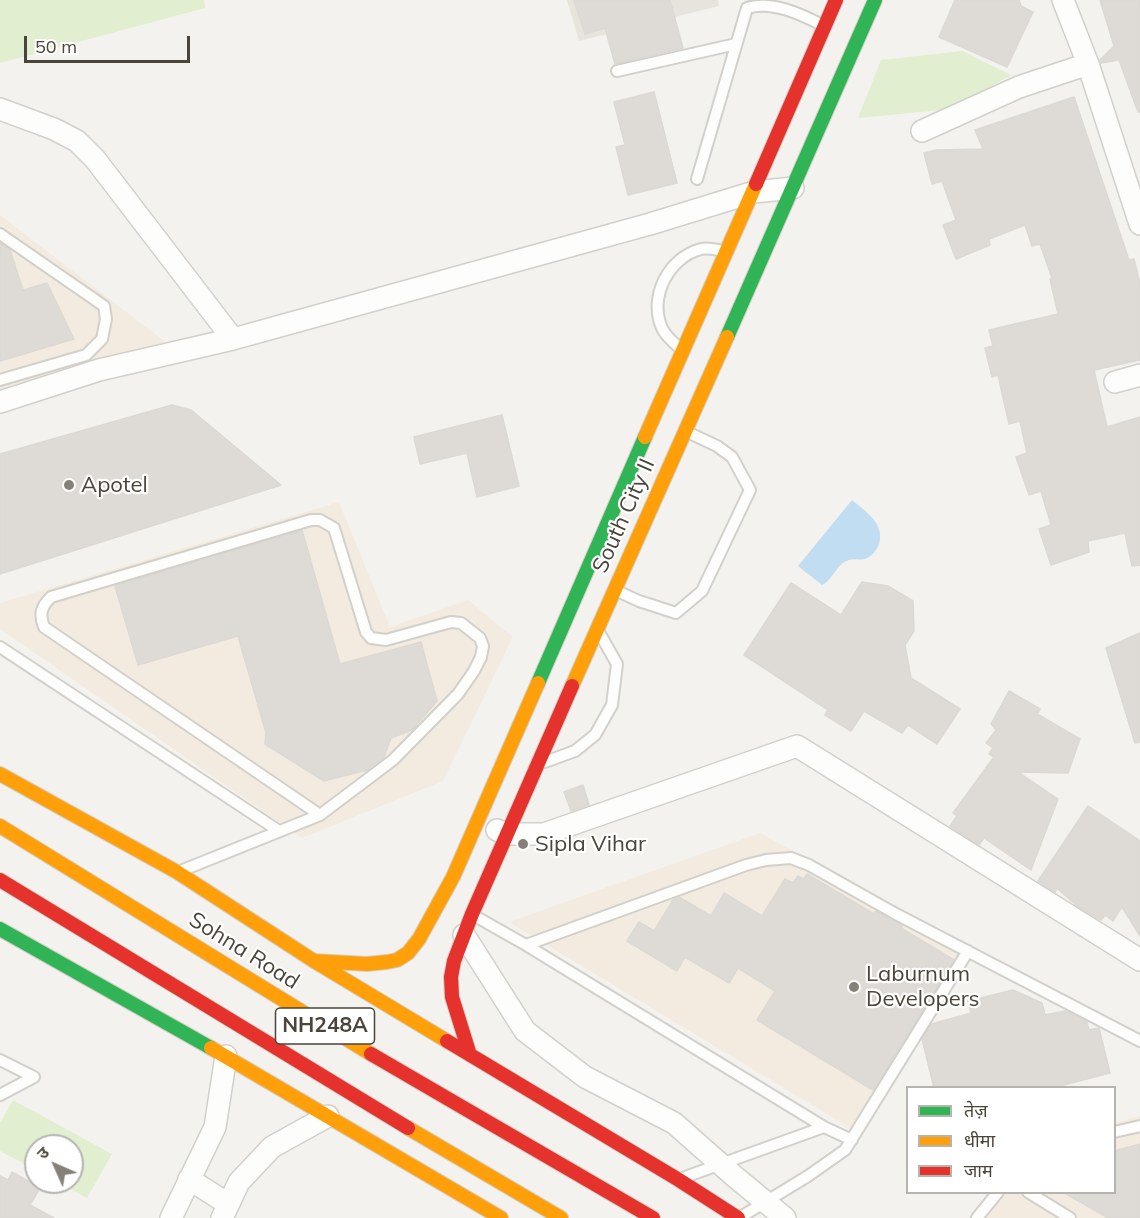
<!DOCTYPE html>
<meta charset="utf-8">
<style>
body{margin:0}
#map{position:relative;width:1140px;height:1218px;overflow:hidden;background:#f4f2ee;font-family:Mulish,"Noto Sans Devanagari",sans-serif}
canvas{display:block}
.legend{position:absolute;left:906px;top:1086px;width:210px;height:108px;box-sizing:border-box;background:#fff;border:2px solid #b7b4b0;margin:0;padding:8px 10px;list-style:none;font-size:18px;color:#4b4439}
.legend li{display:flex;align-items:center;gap:12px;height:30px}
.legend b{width:30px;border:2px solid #b7b4b0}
.north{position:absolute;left:24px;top:1134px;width:60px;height:60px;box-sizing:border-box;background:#fff;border:2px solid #b7b4b0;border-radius:50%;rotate:315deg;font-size:16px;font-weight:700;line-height:24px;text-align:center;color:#4b4439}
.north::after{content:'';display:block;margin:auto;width:21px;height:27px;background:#868178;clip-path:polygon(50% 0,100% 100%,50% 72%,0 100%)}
.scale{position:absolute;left:24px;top:36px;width:166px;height:27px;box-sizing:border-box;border:3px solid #4b4439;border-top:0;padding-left:8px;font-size:18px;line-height:21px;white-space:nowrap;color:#4b4439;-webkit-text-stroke:4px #fff;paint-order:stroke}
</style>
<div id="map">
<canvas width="1140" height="1218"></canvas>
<ul class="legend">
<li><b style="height:8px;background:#30b455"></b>तेज़</li>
<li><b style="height:8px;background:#ff9f0a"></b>धीमा</li>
<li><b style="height:8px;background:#e5322d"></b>जाम</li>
</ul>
<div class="north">उ</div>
<div class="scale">50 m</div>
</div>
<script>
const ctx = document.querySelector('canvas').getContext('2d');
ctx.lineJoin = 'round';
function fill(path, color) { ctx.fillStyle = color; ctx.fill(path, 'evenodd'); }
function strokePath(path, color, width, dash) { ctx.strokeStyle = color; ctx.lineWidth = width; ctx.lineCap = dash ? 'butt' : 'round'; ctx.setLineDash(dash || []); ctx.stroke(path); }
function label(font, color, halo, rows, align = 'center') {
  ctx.font = font + ' Mulish,sans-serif'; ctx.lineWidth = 4.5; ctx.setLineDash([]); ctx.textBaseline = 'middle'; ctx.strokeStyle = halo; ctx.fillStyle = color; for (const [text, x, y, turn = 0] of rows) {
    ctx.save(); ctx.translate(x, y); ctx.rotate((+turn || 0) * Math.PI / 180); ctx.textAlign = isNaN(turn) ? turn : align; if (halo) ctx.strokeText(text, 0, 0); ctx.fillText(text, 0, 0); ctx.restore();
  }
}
const residential = new Path2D(`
 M567,0H718L719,6L579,41Z`);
const commercial = new Path2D(`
 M0,215L176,350L0,404Z
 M339,502L390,627L468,600L513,637L443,781L302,838L0,629V603Z
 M760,833L968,945L860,1134L509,922Z
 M1140,1116V1218H975L995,1193L1114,1192L1115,1123Z`);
const green = new Path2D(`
 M0,0H204L205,8L0,63Z
 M962,51L1011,75L952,109L858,118L881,60Z
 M13,1100L112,1154L87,1198L57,1182H72V1146H36V1170L0,1151V1123Z`);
const water = new Path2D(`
 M852,500C866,512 885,523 879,544C877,550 872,556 867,558C861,561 855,558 849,560C836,564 833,580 822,585L798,566Z`);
const building = new Path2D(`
 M574,0H670L683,48L615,64L605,28L585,34Z
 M955,0H1019L1021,6L1033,12L1007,67L939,37Z
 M1100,0H1140V112H1138L1119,60L1101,63L1100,60L1114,46Z
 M654,92L677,183L628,195L616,147L625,145L614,102Z
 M1074,97L1129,260L1134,259L1140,283V360L1094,370L1107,427L1140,417V565L1132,566L1125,533L1088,541L1089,552L1051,565L1039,529L1051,525L1041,491L1029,495L1016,457L1027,453L1020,421L1009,424L998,375L992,377L985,348L993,346L989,330L1058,314L1050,279L1052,278L1040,244L1032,246L1025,225L989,239L990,245L956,259L943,225L956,220L942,181L932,184L924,153L936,150L983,149L975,130Z
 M0,243L10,250L23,290L47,283L74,339L0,361Z
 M172,405L191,410L281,485L0,574V454Z
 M502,415L519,486L477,497L467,453L420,464L414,437Z
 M302,530L340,664L421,642L437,701L412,730L391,738L384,757L367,770L324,781L265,744L266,733L238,636L138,665L115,586Z
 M862,582L888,586L913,601L914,631L905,645L911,678L960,709L937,744L908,725L902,733L864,711L851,731L825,715L828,710L744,655L791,583L841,615Z
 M1140,633V742L1135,743L1106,648Z
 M1009,691L1040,709L1037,714L1080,739L1068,773L1018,772L1058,799L1031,870L984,838L979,845L950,826L957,816L953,813L994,757L989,754L993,748L986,743L996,730L991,724Z
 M583,785L589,805L571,811L564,792Z
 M1088,806L1140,841V936L1122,907L1113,921L1105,915L1101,920L1077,906L1057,888L1055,892L1038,881Z
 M807,874L874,914L876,911L902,926L901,928L954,960L873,1090L757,1020L775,991L738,968L729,983L685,957L677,971L627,941L639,922L654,931L673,900L679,897L711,916L724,893L762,916L785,879L793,883L798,876L804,879Z
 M1013,990L1042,1003L1045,1015L1065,1011L1087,1022L1089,1030L1099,1028L1110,1073L1052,1088H934L922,1039L932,1024L971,1013L968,1001Z
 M1140,1144V1218H1108L1063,1192H1114V1151Z
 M12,1172L40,1188L30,1205L54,1218H0V1176L8,1180Z`);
const lane = new Path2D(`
 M617,71L736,44
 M697,179L747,8C771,0 801,14 824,26
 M0,234L104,306L106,319L102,339L86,355L0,380
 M681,349C674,343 666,337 662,328C648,297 669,257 701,249C709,247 717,250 724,251
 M617,591L639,601L676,613L702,591L750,490L732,457L717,446L685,431
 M0,647L279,831
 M545,762L575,751L595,735L612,705L617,664L600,634
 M183,870L320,815L393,760L458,694L474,671L481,657L483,646L480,638L461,623L451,622L386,640L371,638L366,632L334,528L320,520H311L51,597C41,607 39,614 44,627L320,815
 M473,915L526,945L824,1127L852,1140
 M526,945L746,865L766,860L791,858L809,865L896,914L1140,1041
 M0,1060L34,1077L0,1095
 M1114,1132L1140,1126
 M685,1177L824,1127
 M1028,1192L1070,1218
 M739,1218L808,1176L845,1150L968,951
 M977,1218L998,1192`);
const street = new Path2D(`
 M1088,64L1140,224
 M0,109L54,129L77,141L95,159L233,339
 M922,131L1019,87L1088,64L1063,0
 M1115,382L1140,375
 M0,402L99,370L233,339L650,224L754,192L793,188
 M497,830L506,834H544L797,746L1140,960
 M464,935L525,1031L585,1077L674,1123L734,1176L785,1218
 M189,1179L228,1204
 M171,1218L215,1127L226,1056
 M222,1218L239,1182L272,1147L328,1116`);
const fast = new Path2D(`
 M727,337L875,0
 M538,683L645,437
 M0,929L211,1048`);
const slow = new Path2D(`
 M645,437L756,184
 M572,686L727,337
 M0,774L177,872L314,961L447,1041
 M0,826L371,1054
 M314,961L367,964L387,962L397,960L408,953L419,939L453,877L538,683
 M211,1048L501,1218
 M408,1128L561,1218`);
const jam = new Path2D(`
 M756,184L836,0
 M0,880L408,1128
 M447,1041L679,1180L738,1218
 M371,1054L653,1218
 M470,1055L452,997L451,977L454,961L472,914L572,686`);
const markers = [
 [69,485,6,"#868178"],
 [523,844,6,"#868178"],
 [854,987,6,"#868178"]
];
const shields = [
 [325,1026,99]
];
const shieldNames = [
 ["NH248A",325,1026]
];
const poiNames = [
 ["Apotel",81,485],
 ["Sipla Vihar",535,844],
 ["Laburnum",866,974],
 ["Developers",866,999]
];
const streetNames = [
 ["South City II",624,516,-66],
 ["Sohna Road",244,951,32]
];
fill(residential, '#e7e4dc');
fill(commercial, '#f3ebdf');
fill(green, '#e1eecf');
fill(water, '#c0ddf1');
fill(building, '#dedbd6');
strokePath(building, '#dcd9d4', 1.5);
strokePath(lane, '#d2d0cb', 14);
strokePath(street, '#d2d0cb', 24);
strokePath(fast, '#d3cfc5', 16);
strokePath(slow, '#d3cfc5', 16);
strokePath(jam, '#d3cfc5', 16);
strokePath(lane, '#fdfdfc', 10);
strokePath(street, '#fdfdfc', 21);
strokePath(fast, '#30b455', 14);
strokePath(slow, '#ff9f0a', 14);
strokePath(jam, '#e5322d', 14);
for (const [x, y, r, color] of markers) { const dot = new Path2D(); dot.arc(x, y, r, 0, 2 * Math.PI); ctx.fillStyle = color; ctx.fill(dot); strokePath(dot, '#fff', 2); }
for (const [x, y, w] of shields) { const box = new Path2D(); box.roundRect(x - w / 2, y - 18, w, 36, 4.5); ctx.fillStyle = '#fff'; ctx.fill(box); strokePath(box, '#4b4439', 1.5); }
label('bold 21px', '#4b4439', null, shieldNames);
label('22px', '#4b4439', '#fff', poiNames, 'left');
label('22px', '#4b4439', '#fff', streetNames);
</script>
